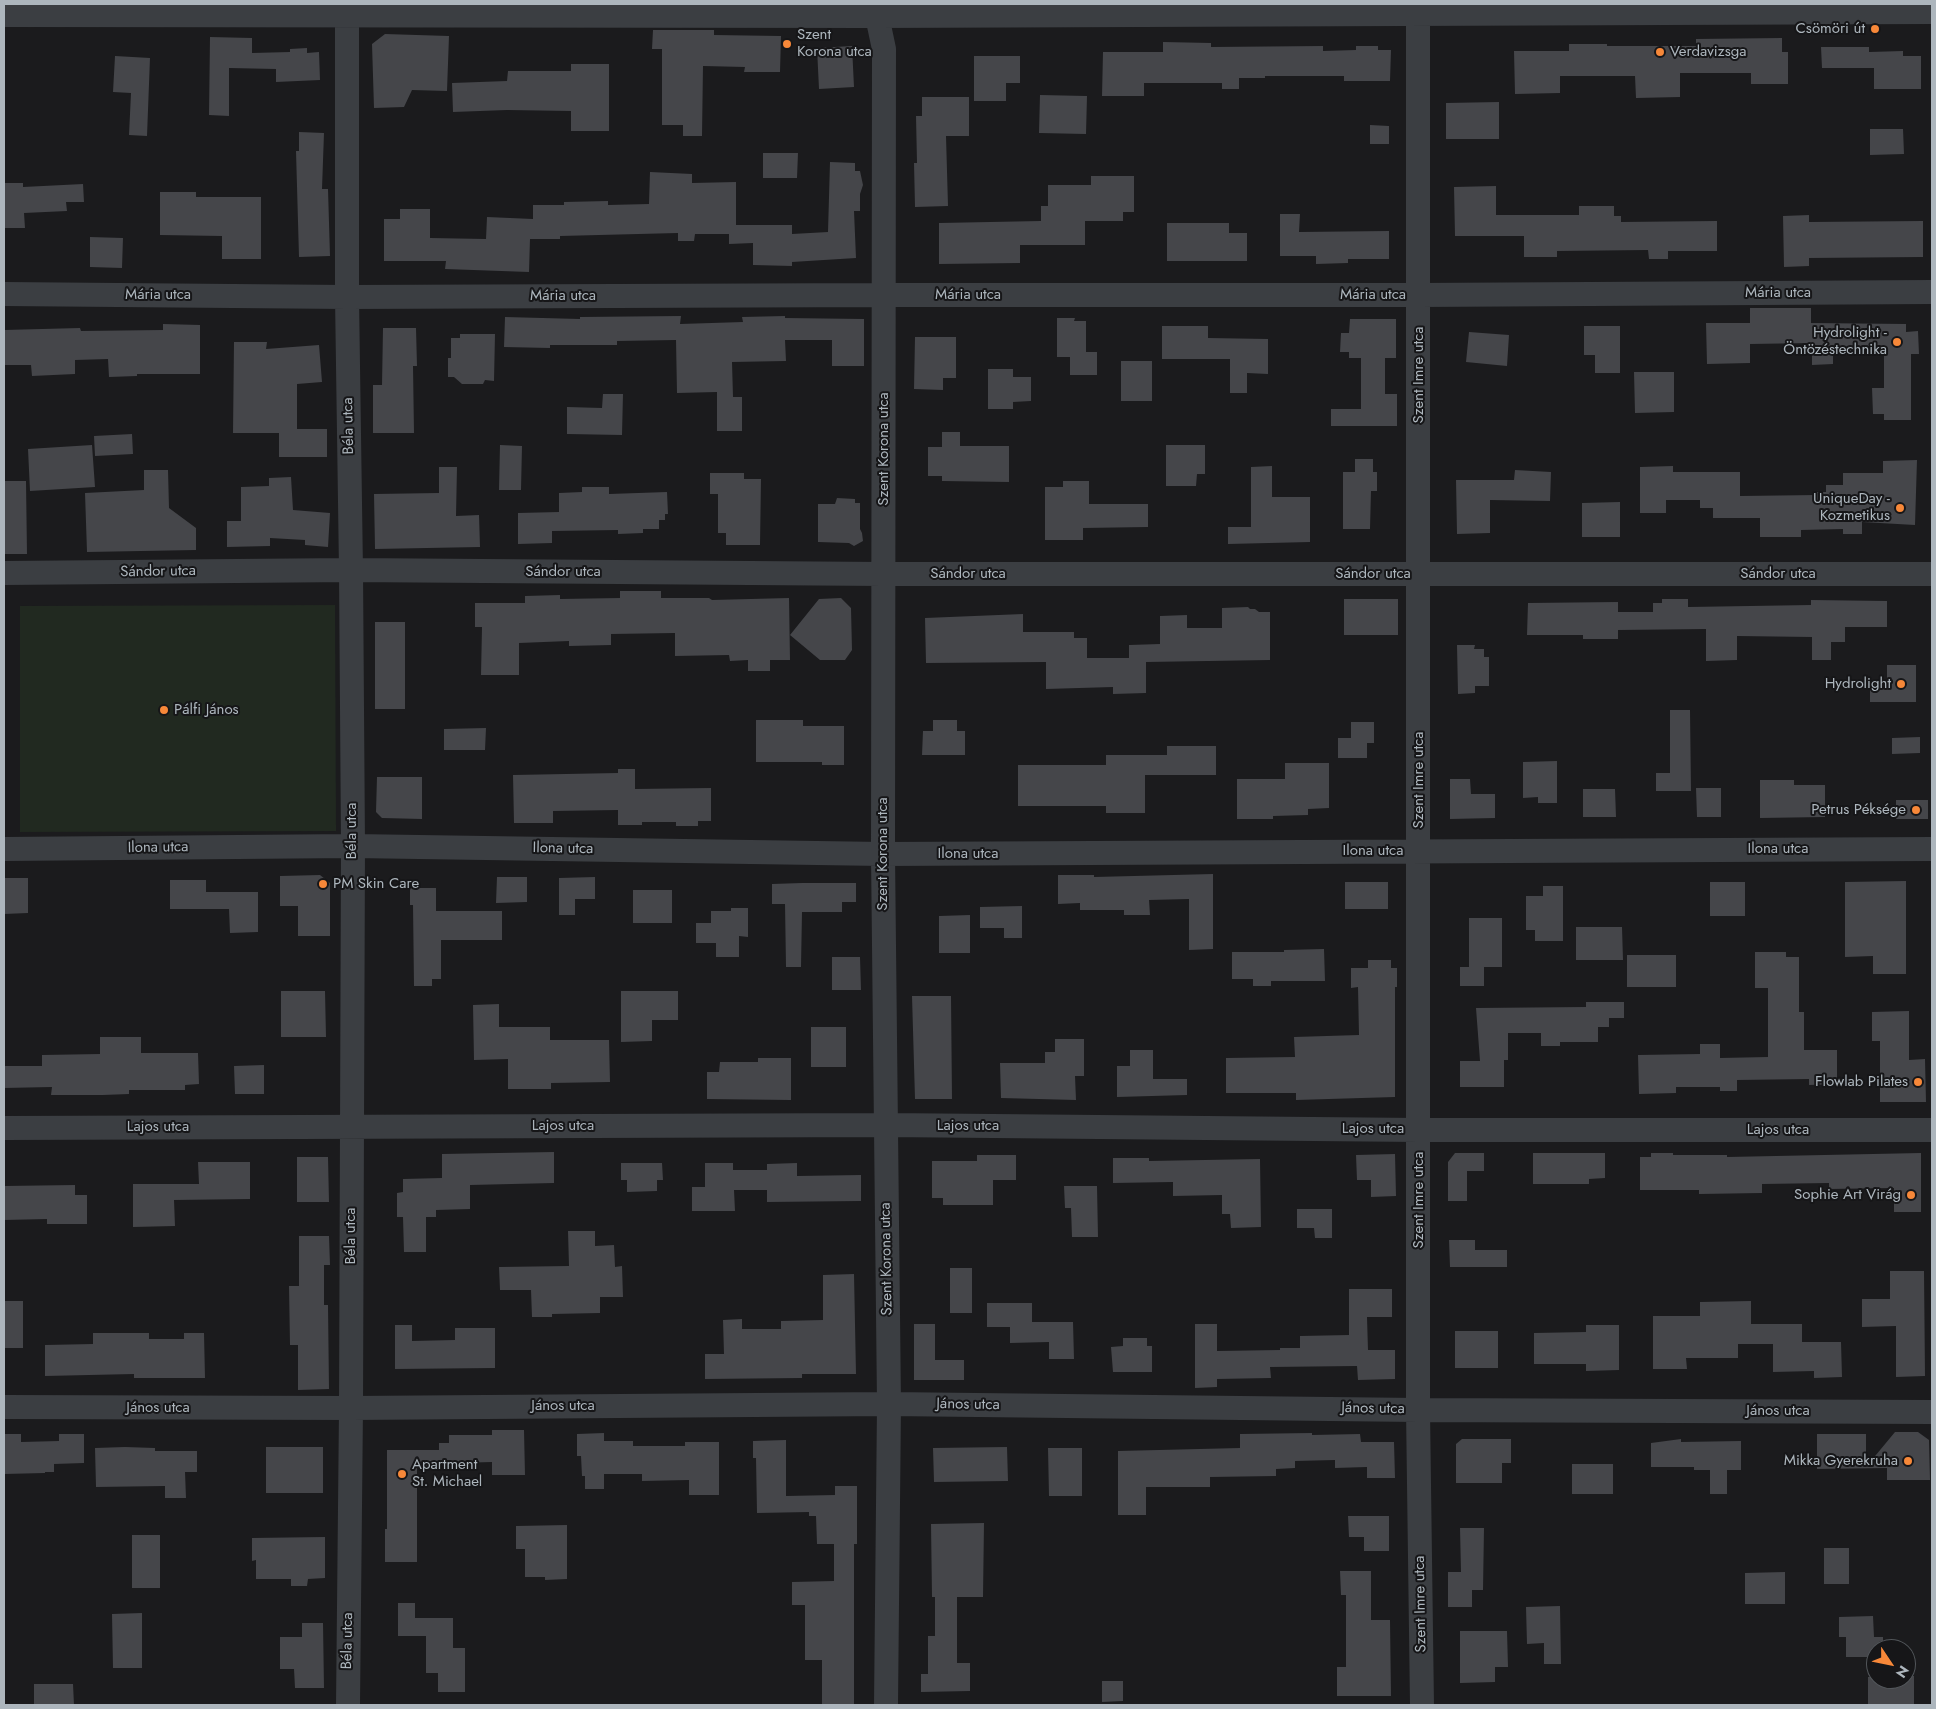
<!DOCTYPE html>
<meta charset="utf-8">
<style>
body{margin:0}
#map{position:relative;width:1936px;height:1709px;overflow:hidden;background:#1b1b1d;font-family:Jost,sans-serif}
canvas{display:block}
.frame{position:absolute;inset:0;border:5px solid #adb6bd;pointer-events:none}
.north{position:absolute;left:1866px;top:1639px;width:50px;height:50px;box-sizing:border-box;background:#161618;border:1px solid #52565a;border-radius:50%;rotate:124deg;font-size:14px;font-weight:700;line-height:20px;text-align:center;color:#adb6bd}
.north::after{content:'';display:block;margin:auto;width:18px;height:22px;background:#f78839;clip-path:polygon(50% 0,100% 100%,50% 72%,0 100%)}
</style>
<div id="map">
<canvas width="1936" height="1709"></canvas>
<div class="frame"></div>
<div class="north">N</div>
</div>
<script>
const ctx = document.querySelector('canvas').getContext('2d');
ctx.lineJoin = 'round';
function fill(path, color) { ctx.fillStyle = color; ctx.fill(path, 'evenodd'); }
function strokePath(path, color, width, dash) { ctx.strokeStyle = color; ctx.lineWidth = width; ctx.lineCap = dash ? 'butt' : 'round'; ctx.setLineDash(dash || []); ctx.stroke(path); }
function label(font, color, halo, rows, align = 'center') {
  ctx.font = font + ' Jost,sans-serif'; ctx.lineWidth = 4; ctx.setLineDash([]); ctx.textBaseline = 'middle'; ctx.strokeStyle = halo; ctx.fillStyle = color; for (const [text, x, y, turn = 0] of rows) {
    ctx.save(); ctx.translate(x, y); ctx.rotate((+turn || 0) * Math.PI / 180); ctx.textAlign = isNaN(turn) ? turn : align; if (halo) ctx.strokeText(text, 0, 0); ctx.fillText(text, 0, 0); ctx.restore();
  }
}
const green = new Path2D(`
 M335,605L336,831L20,832V606Z`);
const building = new Path2D(`
 M653,30H714V35L781,36L780,72H744L745,67L703,66L702,136H683V125H662V49H652Z
 M385,34L449,36L447,91L412,90L404,107L374,108L372,44Z
 M210,37L252,38V53L290,52V49L307,48V53L319,52L320,80L276,82V69L229,68V116L209,115Z
 M1782,38V52H1788V84H1751V73H1680V97L1636,98L1635,76H1560V93L1515,94L1514,51H1569V44H1607V46H1696V39Z
 M1163,42L1211,43V47L1323,46V51L1356,50V46H1378V50H1391L1390,81H1344V76H1265V78H1239V89H1222V83H1144V96H1102L1103,52H1163Z
 M852,46L854,87L819,89L817,48Z
 M1821,47H1869V52L1903,51V56H1921V89H1874V68H1822Z
 M115,56L150,58L147,136L129,135L131,93L113,92Z
 M974,56H1020V83H1006V101H974Z
 M571,64H609V131H571V111L507,110L453,112L452,83L507,81L508,71H571Z
 M1040,95L1087,96L1086,134L1039,133Z
 M922,97H969V136H946L948,206L915,207L914,163H917L916,116H922Z
 M1499,102V139H1446V103Z
 M1370,125L1389,126V144H1370Z
 M1870,129H1903L1904,154L1870,155Z
 M299,132L324,133L322,189H328L330,256L299,257L296,151H299Z
 M763,153H798L797,178H763Z
 M830,162L855,163V171H860L863,185L860,194V211H854L856,258L792,262V266L753,265V243L729,244V234H695L694,241H678V233L560,236V239H530L529,272L445,269L446,261H384V219H400V209H430V238L486,239L487,217L533,219V205H564V202L608,201V205L649,204L650,172L692,174V183L736,182V225H792V234L828,232Z
 M1091,176H1134V212H1123V221H1085V245H1020V263L939,264V223L1041,221V206H1048V185H1091Z
 M4,183H23V187L83,184L84,202H66L67,211L24,213L25,228H4Z
 M1496,186V215H1579V206H1614V216H1621V222L1717,221V251H1668V259H1649L1648,250L1557,251V257H1524V236H1455L1454,187Z
 M160,192H196V197H261V259H222V236L160,235Z
 M1280,214H1300L1299,232L1389,231V259H1348V263L1316,264V256H1280Z
 M1809,215V222L1923,221V257L1809,258V266L1784,267L1783,216Z
 M1167,223H1229V233H1247V261H1167Z
 M90,237L123,238L122,268L90,267Z
 M1750,308H1811V323L1906,324V332L1918,331L1919,354H1911V420H1884V414H1873L1872,388H1884V354L1833,355V364L1812,365V343L1750,344V363L1707,364L1706,323H1750Z
 M681,316L680,324L743,322L742,317L785,316V318L864,319V366H832V340H785L786,361L732,362L733,397H742V431H717V392L677,393L676,340L617,341V345H550V348L504,347L505,317L580,319V317Z
 M1057,318H1075L1074,321H1086V352H1097V375H1070V357H1057Z
 M1350,319H1396V358H1385V394H1397V426H1331V409H1361V358H1349V352H1340L1341,333H1349Z
 M163,324L200,325V374H137V376L109,377L108,359L75,360V374L32,376L31,365H4V330L80,328L81,331L163,330Z
 M1162,326H1208V338L1268,339V374L1247,373V393H1230V359H1162Z
 M1584,326H1620V373H1595V355H1584Z
 M383,328H416L417,366H413L414,433H373V385H382Z
 M1469,332L1509,335L1507,366L1466,362Z
 M460,334H495L494,381L485,380L483,384H462L454,377H448V358H451V338H460Z
 M915,337H956V378H943V390L914,389Z
 M234,342H267L266,349L319,345L322,382L297,384V429H327V457H279V433H233Z
 M1121,361H1152V401H1121Z
 M988,369H1013V377H1031V401L1013,402V409H988Z
 M1634,372H1674V412L1635,413Z
 M603,394H623L622,435L567,434V407L602,408Z
 M942,432H960V446H1009V482L942,481V476H928V447H942Z
 M132,434L133,454L95,456L94,436Z
 M92,445L95,487L30,491L28,449Z
 M500,445L522,446L521,490H499Z
 M1166,445H1205V474H1197L1196,486H1166Z
 M1355,459H1373V472H1377V491H1371L1370,529H1343V472H1355Z
 M1917,460L1915,525L1862,522V534H1843V529L1801,530V537H1760V518H1713V508H1700V500H1666V513H1640V467L1673,466V472H1740V496L1817,495V492H1826V485H1843V473H1883V461Z
 M1272,466V497H1310V542L1228,544V527H1251V467Z
 M439,467H457L456,516L479,515L480,547L375,549L374,494L439,493Z
 M144,470H168L169,508L196,528V550L87,552L85,493L144,490Z
 M1515,470L1551,472L1550,501L1490,500V533L1457,534L1456,480H1514Z
 M710,473H744V479H761L760,545H726V533H718V494H710Z
 M291,477L293,510L330,513L328,547L305,545V540L270,538V546L227,547V521H241V487L269,486V478Z
 M4,481H26L27,554H4Z
 M1063,481H1089V504H1148V527L1083,528V540H1045V487H1063Z
 M582,487H609V494L667,492L668,514H665V520H659V529H643V533L618,534V530L552,531V543L518,544V513L559,512V493L582,492Z
 M837,498L855,499V503H860V529L862,533L863,541L854,546L849,543L818,542V504H835Z
 M1620,502V537H1582V503Z
 M620,591H661V598H709L712,600L789,598L790,660H770V671H748V660L730,661L729,655L675,656V633L611,634V645L569,646V641L519,643V675H481L482,627H475V603H525V596L560,595V599L620,598Z
 M841,598L851,608L852,650L845,660H820L790,635L819,599Z
 M1344,599H1398V635H1344Z
 M1662,599H1688V607L1811,605V600L1887,601V627H1845V642H1831V660H1812V637L1737,636V660L1706,661V629L1618,630V639H1583V635H1527L1528,603L1618,602V612H1653V603H1662Z
 M1248,607L1250,609H1255L1259,612H1270V660L1146,662V693L1113,694V687L1046,689V662L926,663L925,618L1023,614V632H1074V638H1087V658H1129V645L1160,644V616L1187,615V628H1222V608Z
 M375,622H405V709H375Z
 M1457,645H1475L1474,649H1484V657H1489V686H1475V693L1458,694Z
 M1887,665H1916V702H1870V683H1887Z
 M1670,710H1690L1691,791H1656V773H1670Z
 M756,720H803V726H844V765H822V762H756Z
 M933,720H957V731H965V755H922L923,731H933Z
 M1351,722H1374V743H1367V758H1338V738H1351Z
 M486,728L485,750H444V729Z
 M1920,737V753L1892,754V738Z
 M1167,746H1216V775H1145V813H1106V806H1018V765H1106V755H1167Z
 M1557,761V803H1538V797L1523,798V762Z
 M1285,763H1329V808L1308,809V815L1273,816V819H1237V779H1285Z
 M618,769H635V789L711,788V821H698V826H676V822H642V825H618V810L553,811V823H514L513,775L618,773Z
 M377,777H422V819L382,818L376,812Z
 M1450,779H1470L1471,794H1495V818L1450,819Z
 M1760,780H1794V785H1825V817L1760,818Z
 M1696,788H1721V817H1697Z
 M1583,789H1615L1616,817H1583Z
 M1896,800H1928V819H1896Z
 M1213,874V949L1189,950V899L1149,900L1150,915H1124V910H1080V903L1058,904V875H1094V877Z
 M320,875L330,883V936H298V906H280V876Z
 M497,877H527V902L496,903Z
 M595,877V899H575V915H559V878Z
 M4,878H28V913L4,914Z
 M170,880H206V892H258V932L230,933L229,909H170Z
 M1906,881V974H1873V956L1845,957V882Z
 M1345,882H1388V909H1345Z
 M1710,882H1745V916H1710Z
 M802,883H856V902H842V912H802L801,967H786L785,904H772V884Z
 M1543,886H1563V941H1535V930H1526V896H1543Z
 M410,888H436V911H502V940H441V979H432V986H414L413,905H410Z
 M633,890H672V923H633Z
 M1022,906V938H1004V928H980V907Z
 M731,908H748V937L739,936V957H716V943H696V923H711V911H731Z
 M970,915V953H939V916Z
 M1469,918H1502V967H1484V986H1460V967H1469Z
 M1576,927H1622L1623,960H1576Z
 M1324,949L1325,981H1271V986H1253V979H1232V952H1284V950Z
 M1755,952H1786V957H1799V1012H1804V1050H1837V1084L1809,1085V1079L1737,1080V1091H1720V1087H1676V1093L1639,1094L1638,1055L1700,1054V1044H1720V1058L1768,1057V988H1755Z
 M1627,955H1676V987H1627Z
 M832,957H860L861,990H832Z
 M1368,960H1391V968H1397V987H1395V1097L1296,1100V1093H1226V1058L1295,1057L1294,1037L1359,1035L1358,987L1351,988V968H1368Z
 M281,991H325L326,1037H281Z
 M621,991H678V1020H652V1041L621,1042Z
 M912,996H951L952,1099H915Z
 M1586,1002H1624V1018H1609V1027H1598V1042H1560V1046H1541V1033H1508V1060H1504V1087H1460V1061H1480L1476,1008L1586,1007Z
 M499,1004V1027H550V1040H609L610,1082L551,1083V1089H508V1059L474,1060L473,1005Z
 M1909,1011V1060L1925,1059L1926,1102H1880V1041H1872V1012Z
 M811,1027H846V1067H811Z
 M100,1037H141V1053H198L199,1084L185,1085V1090H129V1094L103,1095H51L52,1087L4,1088V1066H42V1055L100,1054Z
 M1055,1039H1084V1076H1075L1076,1100L1001,1098L1000,1063H1045V1052H1055Z
 M1130,1050H1153V1079H1187V1095L1117,1097V1066H1130Z
 M758,1058H791V1100L707,1099V1072H719L720,1062H758Z
 M264,1065V1094H235L234,1066Z
 M554,1152V1183L470,1185V1209L436,1210V1217H426V1252H404L403,1217H397V1193L403,1192V1179L442,1178V1154Z
 M1455,1153H1484V1171H1467V1201H1448V1162Z
 M1533,1153H1605V1178L1589,1179V1184H1533Z
 M1651,1153H1673V1155H1727V1157L1921,1153V1212H1894V1188L1829,1189V1183L1762,1184V1193L1699,1194V1190H1640V1157H1651Z
 M1395,1154L1396,1196L1371,1197V1180H1357L1356,1155Z
 M977,1155H1016V1180H993V1205H943V1198H932V1161H977Z
 M297,1157H328L329,1202H297Z
 M1113,1158H1149V1161L1260,1159L1261,1227L1231,1228L1230,1214H1222V1195L1173,1196V1182L1113,1183Z
 M198,1162H250V1199L174,1200L175,1226L133,1227V1184H199Z
 M621,1163H662L663,1180H657V1191L627,1192V1180H621Z
 M705,1163H733V1170H767V1164L797,1163V1176L861,1175V1201L767,1202V1190H734L735,1211H692V1187H705Z
 M75,1185V1195H87V1224H47V1219L4,1220V1186Z
 M1064,1186H1097L1098,1237H1072L1071,1208H1065Z
 M1297,1209H1332V1238H1315L1314,1228H1297Z
 M568,1231H595V1246L614,1245L615,1267L622,1266L623,1297H600V1313L552,1314V1317H532L531,1290H500L499,1267L569,1266Z
 M299,1236H329L330,1265H324V1305H328L329,1389L298,1390V1345H290L289,1286H299Z
 M1449,1240H1475V1250H1507V1267H1450Z
 M950,1268H972V1313H950Z
 M1890,1271H1924L1925,1376L1896,1377V1326L1862,1327V1299H1890Z
 M854,1274L856,1374H802V1378L705,1379V1354H724L723,1320L742,1319V1329H781V1321L823,1320V1275Z
 M1349,1289H1392V1317H1367L1368,1350H1395V1379L1358,1380L1357,1366L1270,1367L1271,1378L1217,1379V1387L1195,1388V1324H1217V1351L1280,1350V1348H1300V1336L1349,1335Z
 M4,1301H23V1348H4Z
 M1751,1301V1324H1802V1342H1841L1842,1377L1814,1378V1371L1773,1372V1344H1738V1358H1686L1687,1369H1653V1316H1700V1302Z
 M987,1303H1032V1322H1073L1074,1359H1049V1342L1010,1343V1327H987Z
 M914,1324H935V1360H964V1380H914Z
 M395,1325H412V1341L455,1340V1328H495V1368L395,1369Z
 M1586,1325H1619V1370L1586,1371V1364H1534V1333L1586,1332Z
 M1455,1331H1498V1368H1455Z
 M93,1333H149V1339H184V1333H204L205,1378H134V1374L45,1376V1345L93,1344Z
 M1123,1338H1147V1346H1152V1372H1113L1111,1347L1123,1346Z
 M492,1430H524L525,1475H492V1462L457,1463V1467L417,1468V1562H385V1529H387V1450H439V1443H449V1435H492Z
 M1895,1432H1918L1929,1440L1930,1480H1887V1468L1817,1469V1434H1866V1467Z
 M604,1433V1441H633V1446H685V1442H719V1495H689V1480L642,1481V1474H604V1489H585V1476H582L581,1456H577V1434Z
 M1312,1433V1435L1360,1434L1361,1442H1394L1395,1478H1367V1467L1335,1468V1460L1295,1461V1468L1276,1469V1476L1210,1477V1487H1146V1515H1118V1451L1240,1448V1434Z
 M4,1434H21V1442L59,1441V1434H84V1463L54,1464V1472H45V1473L4,1474Z
 M1462,1439H1511V1463H1502V1483H1456V1444Z
 M1681,1439V1442L1741,1441V1470H1727V1494H1710V1470H1694V1467H1651V1443Z
 M786,1440V1496L835,1495V1486H857V1544H854V1705H822V1660H805V1605H792V1582L834,1581V1544H817L816,1516H809V1512L757,1513L756,1458H753V1441Z
 M125,1447L155,1448V1451H197V1472H185L186,1498H165V1486L96,1487L95,1448Z
 M266,1447H323V1493H266Z
 M1007,1447L1008,1481L934,1482L933,1448Z
 M1048,1448H1082V1496H1049Z
 M1572,1464H1613V1494H1572Z
 M1348,1516H1389V1551H1364V1537H1349Z
 M984,1523L983,1597H957V1663H970V1691L921,1692V1674H928V1636H935V1597H932L931,1524Z
 M567,1525V1579L545,1580V1577H525V1549H516V1526Z
 M1460,1528H1484L1483,1590H1472V1607H1448V1572H1461Z
 M132,1535H160V1588H132Z
 M325,1537V1578L308,1579L307,1586H291V1579H256V1560L252,1561V1538Z
 M1824,1548H1849V1584H1824Z
 M1340,1571H1371V1620H1390L1391,1696H1337V1667H1346V1595H1341Z
 M1785,1572V1604H1745V1573Z
 M398,1603H415V1618H453V1648H465V1692H438V1673H426V1636H398Z
 M1560,1606L1561,1664H1544V1643L1527,1644L1526,1607Z
 M142,1613V1668H113L112,1614Z
 M1873,1616L1874,1637H1883V1649H1876V1657H1846V1637H1839V1617Z
 M302,1623H323L324,1688H295L294,1669H280V1637H302Z
 M1460,1631H1507L1508,1667H1495V1682L1460,1683Z
 M1906,1676H1914V1705H1868V1677H1876V1679H1906Z
 M1102,1681H1123V1701L1102,1702Z
 M34,1684H73L74,1705H34Z`);
const minor = new Path2D(`
 M877,4V16L884,49L883,854L889,1404L886,1705
 M1418,4V1410L1422,1705
 M4,15L877,16L1932,12
 M347,16V297L351,570L353,846L351,1408L348,1705
 M4,294L347,297L884,295H1419L1932,292
 M4,573L351,570L883,574H1932
 M4,849L353,846L883,854L1932,849
 M4,1128L886,1125L1419,1130H1932
 M4,1407L351,1408L889,1404L1418,1410L1932,1412`);
const markers = [
 [1875,29,5,"#f78839"],
 [787,44,5,"#f78839"],
 [1660,52,5,"#f78839"],
 [1897,342,5,"#f78839"],
 [1900,508,5,"#f78839"],
 [1901,684,5,"#f78839"],
 [164,710,5,"#f78839"],
 [1916,810,5,"#f78839"],
 [323,884,5,"#f78839"],
 [1918,1082,5,"#f78839"],
 [1911,1195,5,"#f78839"],
 [1908,1461,5,"#f78839"],
 [402,1474,5,"#f78839"]
];
const poiNames = [
 ["Csömöri út",1865,29],
 ["Szent",797,35,"left"],
 ["Korona utca",797,52,"left"],
 ["Verdavizsga",1670,52,"left"],
 ["Hydrolight -",1887,333],
 ["Öntözéstechnika",1887,350],
 ["UniqueDay -",1890,499],
 ["Kozmetikus",1890,516],
 ["Hydrolight",1891,684],
 ["Pálfi János",174,710,"left"],
 ["Petrus Péksége",1906,810],
 ["PM Skin Care",333,884,"left"],
 ["Flowlab Pilates",1908,1082],
 ["Sophie Art Virág",1901,1195],
 ["Mikka Gyerekruha",1898,1461],
 ["Apartment",412,1465,"left"],
 ["St. Michael",412,1482,"left"]
];
const streetNames = [
 ["Mária utca",1778,293],
 ["Mária utca",158,295],
 ["Mária utca",968,295],
 ["Mária utca",1373,295],
 ["Mária utca",563,296],
 ["Szent Imre utca",1419,375,-90],
 ["Béla utca",349,426,-91],
 ["Szent Korona utca",884,449,-90],
 ["Sándor utca",158,572,-1],
 ["Sándor utca",563,572],
 ["Sándor utca",968,574],
 ["Sándor utca",1373,574],
 ["Sándor utca",1778,574],
 ["Szent Imre utca",1419,780,-90],
 ["Béla utca",352,831,-90],
 ["Ilona utca",158,848,-1],
 ["Ilona utca",563,849,1],
 ["Ilona utca",1778,849],
 ["Ilona utca",1373,851],
 ["Szent Korona utca",883,854,-90],
 ["Ilona utca",968,854],
 ["Lajos utca",563,1126],
 ["Lajos utca",968,1126],
 ["Lajos utca",158,1127],
 ["Lajos utca",1373,1129],
 ["Lajos utca",1778,1130],
 ["Szent Imre utca",1419,1200,-90],
 ["Béla utca",351,1236,-90],
 ["Szent Korona utca",887,1259,-91],
 ["János utca",968,1405,1],
 ["János utca",563,1406],
 ["János utca",158,1408],
 ["János utca",1373,1409,1],
 ["János utca",1778,1411],
 ["Szent Imre utca",1421,1604,-91],
 ["Béla utca",348,1641,-89]
];
fill(green, '#212920');
fill(building, '#45464a');
strokePath(minor, '#3b3e42', 24);
for (const [x, y, r, color] of markers) { const dot = new Path2D(); dot.arc(x, y, r, 0, 2 * Math.PI); ctx.fillStyle = color; ctx.fill(dot); strokePath(dot, '#161618', 2); }
label('15px', '#adb6bd', '#161618', poiNames, 'right');
label('15px', '#adb6bd', '#161618', streetNames);
</script>
